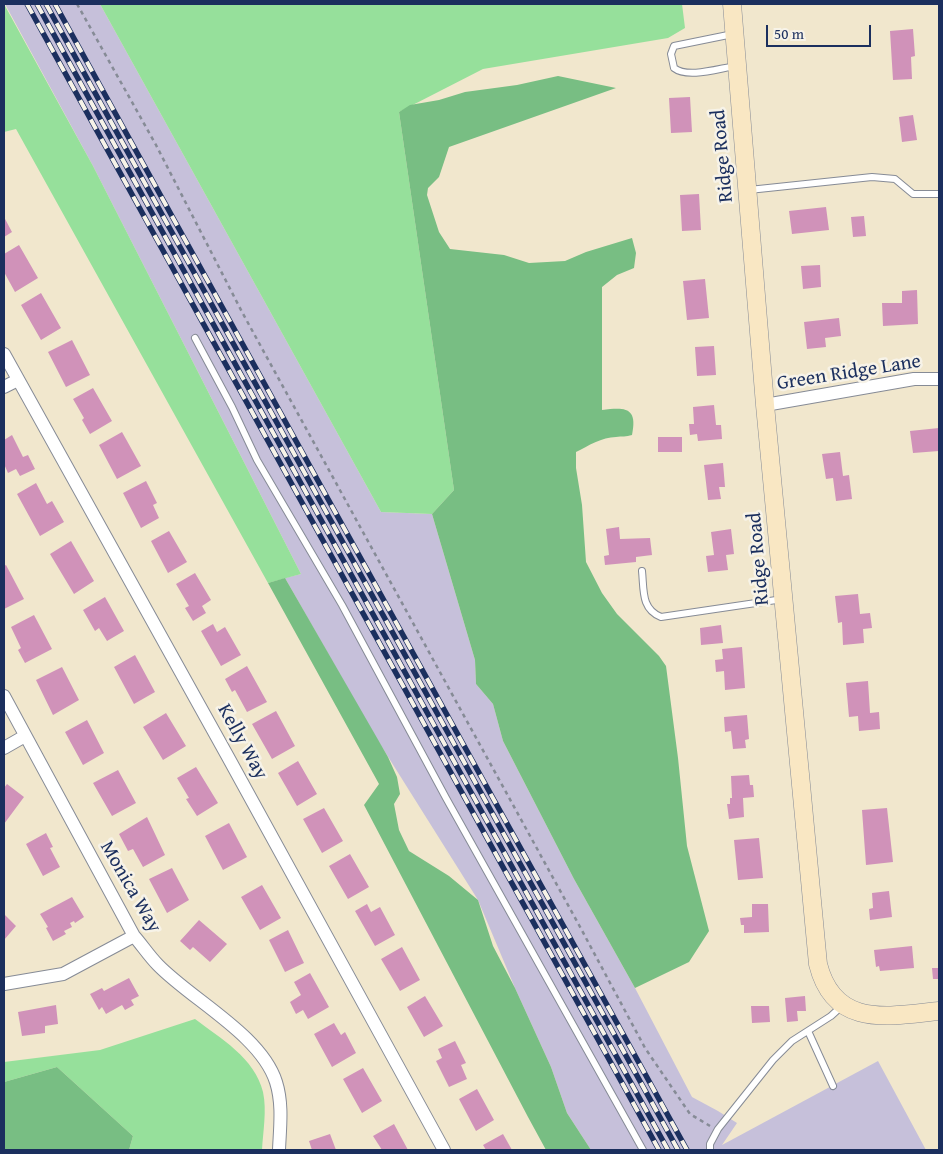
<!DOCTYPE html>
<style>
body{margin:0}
#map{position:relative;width:943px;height:1154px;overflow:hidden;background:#f1e7cd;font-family:"Gentium Book Plus",serif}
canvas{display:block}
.frame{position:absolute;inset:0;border:5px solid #1b2f5e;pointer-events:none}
.scale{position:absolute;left:766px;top:25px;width:105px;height:22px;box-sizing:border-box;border:2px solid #1b2f5e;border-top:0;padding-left:6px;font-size:15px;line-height:18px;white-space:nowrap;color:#1b2f5e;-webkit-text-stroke:4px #f7f3e8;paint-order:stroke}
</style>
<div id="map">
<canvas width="943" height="1154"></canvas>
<div class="frame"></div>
<div class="scale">50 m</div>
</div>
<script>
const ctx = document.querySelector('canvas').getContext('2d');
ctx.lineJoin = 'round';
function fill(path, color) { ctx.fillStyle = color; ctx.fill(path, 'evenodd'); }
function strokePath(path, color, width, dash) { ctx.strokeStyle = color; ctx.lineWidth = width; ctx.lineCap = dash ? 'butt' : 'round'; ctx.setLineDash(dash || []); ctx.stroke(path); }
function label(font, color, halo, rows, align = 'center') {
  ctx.font = font + ' "Gentium Book Plus",serif'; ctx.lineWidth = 5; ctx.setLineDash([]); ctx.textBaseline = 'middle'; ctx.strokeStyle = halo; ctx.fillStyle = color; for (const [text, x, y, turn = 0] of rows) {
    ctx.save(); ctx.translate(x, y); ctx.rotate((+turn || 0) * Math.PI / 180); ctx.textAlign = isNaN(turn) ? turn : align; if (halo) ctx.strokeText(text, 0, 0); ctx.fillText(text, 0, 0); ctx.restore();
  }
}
const industrial = new Path2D(`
 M5,4H100L381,512L432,514L475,660L476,684L493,704L503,741L574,879L635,988L692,1097L718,1111L737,1123L722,1145L878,1061L926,1150H591L567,1113L551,1067L515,988L478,900L375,736L285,578L301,574L93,166Z`);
const green = new Path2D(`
 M4,4L93,166L301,574L268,583L16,129L4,132Z
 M100,4H682L685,28L668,38L483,69L399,112L454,490L432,514L381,512Z
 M195,1019C220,1038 255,1058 263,1092C267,1110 263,1132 262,1150H129L133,1136L57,1067L4,1082V1062L100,1050Z`);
const forest = new Path2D(`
 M558,76L616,88L449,147L439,177L428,188L427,195L439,232L450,249L504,255L529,263L565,261L586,252L632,238L636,253L634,268L617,275L602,287V410C625,407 638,407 632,435C626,437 622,436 616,437C602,437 588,446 576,452V468L582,505L586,562L602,593L617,614L659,656L666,666L678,758L687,846L709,931L689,962L635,988L574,879L503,741L493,704L476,684L475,660L432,514L454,490L399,112L410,105L439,100L465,92L517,85Z
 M285,578L388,757L397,777L400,794L394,804L399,830L409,851L449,876L478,900L493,946L515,988L551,1067L567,1113L591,1150H546L528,1117L364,805L379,784L268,583Z
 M57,1067L133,1136L129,1150H4V1082Z`);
const building = new Path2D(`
 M913,29L915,56L911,57L912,79L893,80L890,31Z
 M690,97L692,132L671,133L669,98Z
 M913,115L917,140L902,142L899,117Z
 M699,194L701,230L682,231L680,195Z
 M826,207L829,230L792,234L789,211Z
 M864,216L866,236L853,237L851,217Z
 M4,217L12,232L4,237Z
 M19,245L38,278L15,292L4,272V254Z
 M820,265L821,287L803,289L801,266Z
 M705,279L709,318L687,320L683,281Z
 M917,290L918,324L883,326L882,303H902V291Z
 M41,293L61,328L41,340L21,305Z
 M839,318L841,336L825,338L826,347L807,349L804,322Z
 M72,340L90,375L66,387L48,352Z
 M714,346L716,375L697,376L695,347Z
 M93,388L112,421L90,434L82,420L84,418L73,399Z
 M714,405L716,425H721L722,439L698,441L697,434L690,435L689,424H694L693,407Z
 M939,428V451L913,453L910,431Z
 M122,432L141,466L117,479L99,445Z
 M12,435L23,457L28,455L35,469L20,476L16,469L8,473L4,464V440Z
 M658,437H682V452H658Z
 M840,452L843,476L849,475L852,499L836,501L833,478L826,479L822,454Z
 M723,463L725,487H719L721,499L708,500L704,465Z
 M146,481L157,503L153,505L159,518L141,528L123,493Z
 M36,483L47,504L52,501L64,522L40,536L17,494Z
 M619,527L620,539L650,538L652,555L636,557V562L605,565L604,556L609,555L606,529Z
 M731,529L734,554L726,555L728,570L708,572L706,556L714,555L711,532Z
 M169,531L187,562L168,573L151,541Z
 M71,541L94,581L74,594L50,554Z
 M6,565L24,599L4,609V566Z
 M195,573L211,600L202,606L206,613L193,621L185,608L189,606L176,584Z
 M858,594L860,614L870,613L872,628L863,629L864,643L843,645L842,622L838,623L835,596Z
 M105,597L124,631L107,641L99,628L95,631L83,610Z
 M34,615L52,649L25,663L18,650L21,648L11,627Z
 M213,624L217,632L225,627L241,655L221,666L201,631Z
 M721,625L723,643L701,645L700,628Z
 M742,647L745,688L725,690L724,671L716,672L715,660L723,659L722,649Z
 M135,655L155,692L134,704L114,667Z
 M247,666L267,702L247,712L235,690L232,692L225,679Z
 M62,667L79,700L53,715L36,680Z
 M868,681L870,713L879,712L880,729L859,731L858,716L849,717L846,683Z
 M276,711L295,746L272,759L252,724Z
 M166,713L186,746L163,760L143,727Z
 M747,715L749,739L745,740L746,748L733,749L731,731L725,732L724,717Z
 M87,720L104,753L83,765L65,732Z
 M298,761L317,794L297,806L278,773Z
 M196,767L218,803L197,816L186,799L189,798L177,778Z
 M118,770L136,803L112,816L93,783Z
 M749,775L750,785H753L754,797L743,798L744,817L729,819L727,804H730V798H732L731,776Z
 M7,784L24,797L4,824V788Z
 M324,808L343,841L322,853L303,819Z
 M887,808L893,862L866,865L862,810Z
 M147,817L165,855L143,867L133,849L128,851L119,834Z
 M229,823L247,857L223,870L205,836Z
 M46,833L53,847L50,848L60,867L43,876L26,844Z
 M759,838L763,878L738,880L734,840Z
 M350,854L369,887L348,899L329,866Z
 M172,868L189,900L167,913L149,879Z
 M262,885L281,918L260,930L241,897Z
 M889,891L892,917L870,920L869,909L873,908L872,893Z
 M72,897L84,917L75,923L74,921L70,923L72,927L64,931L66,934L53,941L46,928L48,927L40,914Z
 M367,904L371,912L380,907L395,935L375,946L355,911Z
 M752,904H768L769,932L744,933V925H741L740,918L752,917Z
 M4,914L16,926L4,940Z
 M199,920L227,944L210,962L193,947L190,950L180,941Z
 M288,930L304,963L285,972L269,940Z
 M912,946L914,968L880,971L879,966L876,967L874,950Z
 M402,947L420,980L400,991L381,959Z
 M932,968H939V979H933Z
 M310,973L329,1007L308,1019L303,1010L296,1014L290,1002L301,995L294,982Z
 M129,978L139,996L131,1000L134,1005L125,1010L122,1005L106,1014L102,1007L99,1010L90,994L102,988L104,991Z
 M425,996L443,1026L424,1037L407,1007Z
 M805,996L806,1011H797L798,1021L787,1022L785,998Z
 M56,1005L58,1024L45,1026V1033L22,1036L18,1012Z
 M751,1006H769L770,1022L752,1023Z
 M334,1023L341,1035L345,1032L356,1053L332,1067L314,1034Z
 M455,1041L466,1063L461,1065L467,1079L449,1087L436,1061L442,1058L438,1049Z
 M363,1068L382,1101L362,1113L343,1079Z
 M477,1089L494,1120L476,1131L459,1099Z
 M394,1124L408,1150H382L373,1136Z
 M330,1134L336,1150H312L309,1141Z
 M503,1134L512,1150H486L483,1145Z`);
const path = new Path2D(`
 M77,4L156,145L242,312L579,925L645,1048L690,1114L710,1126`);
const lane = new Path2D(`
 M733,34L674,46L671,54L674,68C688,79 720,68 736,66
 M749,190L872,177L895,179L913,194H939
 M195,338L232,407L257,460L342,605L446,798L643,1150
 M642,571C644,590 641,609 661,617L783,599
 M808,1031L833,1086
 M710,1150V1144L718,1129L773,1060L792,1041L831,1016L843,1005`);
const street = new Path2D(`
 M4,354L228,757L444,1150
 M4,387L18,380
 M765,405L914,379H939
 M4,696L134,936C142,945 149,956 158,965C192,1000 261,1035 276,1082C283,1104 280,1127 279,1150
 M4,748L25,736
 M4,984L63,974L134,936`);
const secondary = new Path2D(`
 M732,4L765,405L818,964C834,1029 889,1016 939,1011`);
const rail = new Path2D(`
 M27,4L659,1150
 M37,4L668,1150
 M46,4L678,1150
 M55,4L687,1150`);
const streetNames = [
 ["Ridge Road",723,156,-95],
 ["Green Ridge Lane",849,373,-9],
 ["Ridge Road",759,559,-95],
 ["Kelly Way",242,742,61],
 ["Monica Way",130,887,60]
];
fill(industrial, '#c6c0da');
fill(green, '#96e09b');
fill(forest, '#78be83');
fill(building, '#d092b9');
strokePath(lane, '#868b96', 8);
strokePath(street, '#868b96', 14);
strokePath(secondary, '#868b96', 19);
strokePath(path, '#868b96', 2.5, [4, 4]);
strokePath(lane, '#fff', 6);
strokePath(street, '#fff', 12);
strokePath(secondary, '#f9e7c3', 18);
strokePath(rail, '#1b2f5e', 5.5);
strokePath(rail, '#f7f3e8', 4, [11]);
label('20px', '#1b2f5e', '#f7f3e8', streetNames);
</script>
